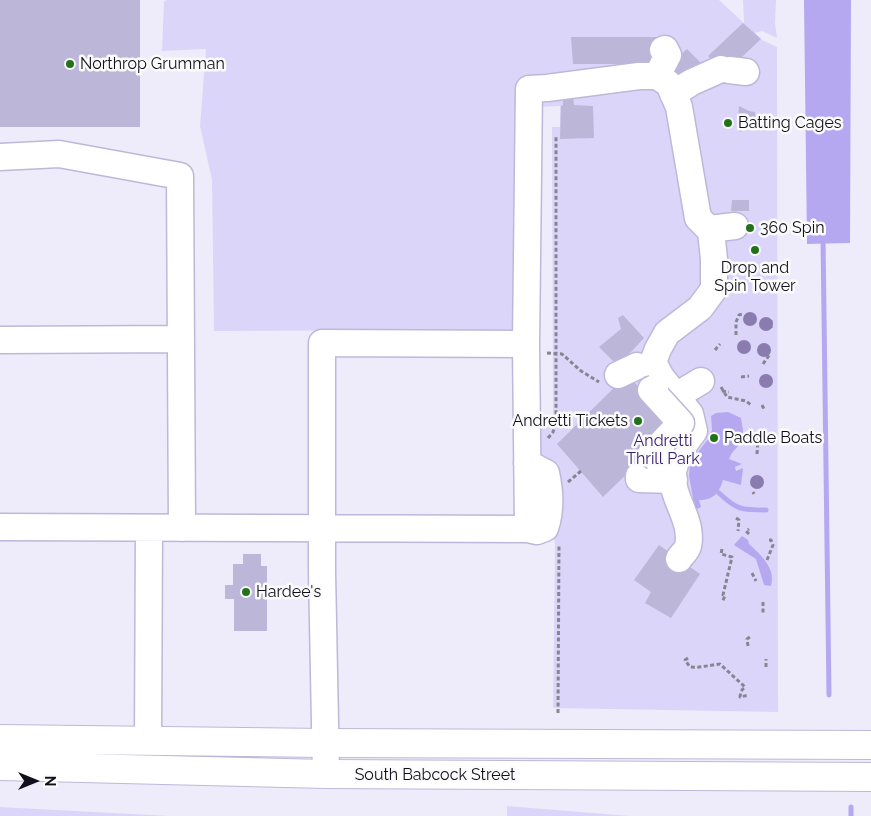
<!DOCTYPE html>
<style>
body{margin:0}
#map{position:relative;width:871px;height:816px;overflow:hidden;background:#eeecfa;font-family:Raleway,sans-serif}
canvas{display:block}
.north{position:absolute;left:10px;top:756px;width:50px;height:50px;-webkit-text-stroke:4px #fbfbfb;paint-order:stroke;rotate:90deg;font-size:14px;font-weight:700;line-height:20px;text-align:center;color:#120f1b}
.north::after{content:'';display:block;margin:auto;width:18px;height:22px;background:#120f1b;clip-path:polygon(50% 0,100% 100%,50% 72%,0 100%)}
</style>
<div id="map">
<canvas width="871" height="816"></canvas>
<div class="north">N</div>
</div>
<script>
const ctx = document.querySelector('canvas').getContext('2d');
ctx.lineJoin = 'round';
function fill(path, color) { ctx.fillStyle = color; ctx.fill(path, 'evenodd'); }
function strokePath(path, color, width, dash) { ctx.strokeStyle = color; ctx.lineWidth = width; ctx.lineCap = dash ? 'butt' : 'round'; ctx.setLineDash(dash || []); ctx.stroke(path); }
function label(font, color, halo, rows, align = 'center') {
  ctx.font = font + ' Raleway,sans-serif'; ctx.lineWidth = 5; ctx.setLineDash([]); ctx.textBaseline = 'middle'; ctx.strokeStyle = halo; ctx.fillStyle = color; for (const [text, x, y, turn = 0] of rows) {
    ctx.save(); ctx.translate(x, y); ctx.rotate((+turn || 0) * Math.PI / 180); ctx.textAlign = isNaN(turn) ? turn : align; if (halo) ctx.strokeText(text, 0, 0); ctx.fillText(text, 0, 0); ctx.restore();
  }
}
const green = new Path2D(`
 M167,0H719L744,23L743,0H776L775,23L777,38L762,31L755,33L762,40L777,47L778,712L553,708L555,544L538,461L537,425L553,422L552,127H560V106L515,108V330L214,331L212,180L200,126L206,49L162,51L164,1Z
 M507,806L630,816H507Z
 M0,807L170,816H0Z`);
const water = new Path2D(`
 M804,0H851L850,243L807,244Z
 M728,412L741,418C742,425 745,435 741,442C737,449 733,449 729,459L742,464L735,467L736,471L743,468L741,485L723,480C719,493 714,500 699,500L701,507L693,511L691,508L693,498L689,476L690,462L709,438L712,430L711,416L716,413Z
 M742,536L748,540L749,544C761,555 776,568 771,586L764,585L756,559L734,545Z`);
const stream = new Path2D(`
 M823,238L829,695
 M719,493C737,510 741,510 766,510
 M851,816V807`);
const building = new Path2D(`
 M0,0H140V127H0Z
 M743,23L761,39L725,73L708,56Z
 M571,37H662V64H573Z
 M687,49L702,64L678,86L664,69Z
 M573,95L574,105L593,106L594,138L560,139L561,106L563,105V97Z
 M739,106L749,111L755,112L756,124H748L741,132L739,131L738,119Z
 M732,200H749V211H731Z
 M623,315L644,338L618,366L599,347L621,329L618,318Z
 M627,375L677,425L603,497L557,444Z
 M659,545L700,574L671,618L645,603L651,592L634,580Z
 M243,554H261V566H267V631H234V599H225V585H233V564H243Z`);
const path = new Path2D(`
 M771,320V328
 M736,335V322L739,315L743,314
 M715,350L720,344
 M547,353L562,354L581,371L599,382
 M763,364L770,354
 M741,377L749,376
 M721,387L727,397L746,401L751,405
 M722,391L729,392
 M762,405L764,409
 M548,438L553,432L556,424V136
 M757,454L758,438
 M568,482L581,471
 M753,492L754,494
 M736,518L739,520L738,531
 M749,534L746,531L749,529
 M722,549L721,554L732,557L723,595L725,596L722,602
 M767,560L773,545L771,540H769
 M752,573L756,581
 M763,602V614
 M748,646L747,639L750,637
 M688,658L685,660L690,667C701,668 710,665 720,664L745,687L741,691L740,697L749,695
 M766,667V659
 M558,713L559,544`);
const minor = new Path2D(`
 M729,70L746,72
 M657,76L668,55L665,49L663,50
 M673,94L692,82L721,69
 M0,157L59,154L180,176L182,528
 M709,229L735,226
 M0,340L181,339
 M618,375L637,366
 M676,396L701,381
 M639,476V479L674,480
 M0,527L528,529L537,531L545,528C551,511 550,491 546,473L527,463
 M528,529L526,344L529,89L547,88L639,76H657L669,84L679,107L698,218L711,231L714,259V289L700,308L667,333L658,349L653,362L661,377L690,414L694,431C684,444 676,455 673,472C670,498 694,520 688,546C687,551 681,555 679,559
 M148,741L149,528
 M326,774L322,572V343L526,344`);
const major = new Path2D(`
 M0,739L325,743L871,745
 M0,766L326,774L871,777`);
const minorBridge = new Path2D(`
 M655,388L651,390L681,423L651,454L656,458`);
const trees = [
 [750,319],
 [766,324],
 [744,347],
 [764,350],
 [766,381],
 [757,482]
];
const markers = [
 [70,64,5,"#227219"],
 [728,123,5,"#227219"],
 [750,228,5,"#227219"],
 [755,250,5,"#227219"],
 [638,421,5,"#227219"],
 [714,438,5,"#227219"],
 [246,592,5,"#227219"]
];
const poiNames = [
 ["Northrop Grumman",80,64],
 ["Batting Cages",738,123],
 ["360 Spin",760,228],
 ["Drop and",755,268,"center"],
 ["Spin Tower",755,286,"center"],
 ["Andretti Tickets",628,421,"right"],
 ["Paddle Boats",724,438],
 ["Hardee's",256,592]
];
const parkNames = [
 ["Andretti",663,441],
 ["Thrill Park",663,459]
];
const streetNames = [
 ["South Babcock Street",435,775]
];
fill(green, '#dbd6f9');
fill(water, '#b5a8f1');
strokePath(stream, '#b5a8f1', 5);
fill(building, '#bcb7d9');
strokePath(minor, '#bdb8da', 29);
strokePath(major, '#bdb8da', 30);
strokePath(path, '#878592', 3, [4, 2.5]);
strokePath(minor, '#fff', 26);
strokePath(major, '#fff', 28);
strokePath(minorBridge, '#bdb8da', 29, []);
strokePath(minorBridge, '#fff', 26);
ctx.fillStyle = '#8b7caf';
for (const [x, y] of trees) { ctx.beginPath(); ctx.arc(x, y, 7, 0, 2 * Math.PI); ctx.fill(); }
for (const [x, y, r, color] of markers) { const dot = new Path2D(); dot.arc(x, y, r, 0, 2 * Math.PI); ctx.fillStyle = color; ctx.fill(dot); strokePath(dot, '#fbfbfb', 2); }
label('16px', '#120f1b', '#fbfbfb', poiNames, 'left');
label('16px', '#3a2072', '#fbfbfb', parkNames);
label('16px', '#120f1b', '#fbfbfb', streetNames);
</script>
